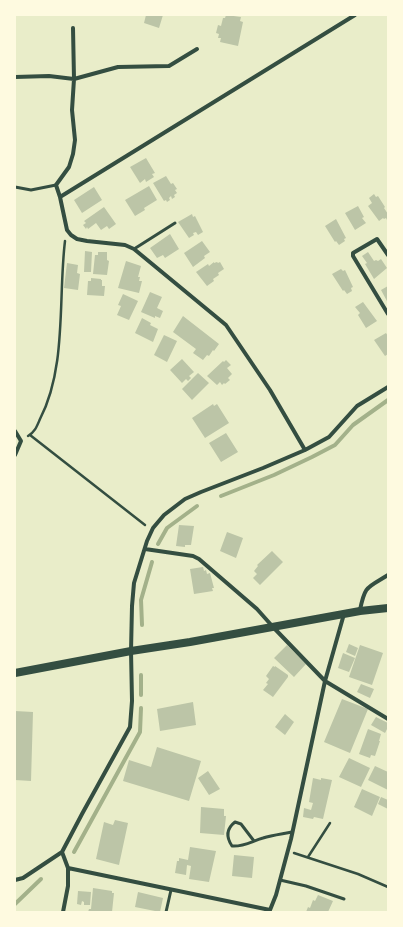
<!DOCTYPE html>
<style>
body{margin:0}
#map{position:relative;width:403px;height:927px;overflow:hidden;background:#e9edc9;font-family:Montserrat,sans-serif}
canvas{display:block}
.frame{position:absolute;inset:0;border:16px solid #fefae0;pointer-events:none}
</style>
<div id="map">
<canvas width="403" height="927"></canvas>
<div class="frame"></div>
</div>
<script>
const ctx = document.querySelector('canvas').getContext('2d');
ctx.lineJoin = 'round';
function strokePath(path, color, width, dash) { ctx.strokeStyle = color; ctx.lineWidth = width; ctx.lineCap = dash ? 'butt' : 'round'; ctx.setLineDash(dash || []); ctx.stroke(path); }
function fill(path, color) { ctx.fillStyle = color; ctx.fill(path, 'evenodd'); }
const stream = new Path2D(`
 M221,496L274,475L312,457L335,445L353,425L388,400
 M158,544L167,528L197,506
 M142,625L141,600L152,562
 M141,695V675
 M74,852L140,732L141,708
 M15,904L41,879`);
const building = new Path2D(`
 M146,15H163L159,28L144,23Z
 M226,15L241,17L240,21L243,22L238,46L220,42L221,38H218L219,34L216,33L218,25L221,26L223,18H225Z
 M146,158L155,173L152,174L154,177L146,182L145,179L140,183L130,167Z
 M166,176L171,184L173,183L177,189L175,190L177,193L174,195L175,197L172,199L171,196L169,198L170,200L167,202L166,200L164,201L153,183Z
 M149,186L157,200L144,208L145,210L135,216L125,200Z
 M94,187L102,200L82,213L74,200Z
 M374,194L376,197L378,196L385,207L384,208L388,214L387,220L386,218L384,219L383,218L379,221L368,206L372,203L369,198Z
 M358,206L364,217L362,218L366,223L355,230L345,213Z
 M104,207L116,224L109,229L107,226L101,230L96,223L88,229L87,227L86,229L83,225L86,223L84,221Z
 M192,214L193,217L195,216L203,232L198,235L196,232L193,233L194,235L189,238L178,222Z
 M336,219L346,238L344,239L345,241L339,245L336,241L335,242L325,226Z
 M170,234L179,249L165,258L163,255L157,258L150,248Z
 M202,241L210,252L204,256L205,258L193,267L184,253Z
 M85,251L92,252L91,272H84Z
 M98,252H107V260L109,261L107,275L93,274L95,255H98Z
 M368,252L374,261L376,260L378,261L381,259L387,268L374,279L365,264L367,263L362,256Z
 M126,261L141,266L138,277H140L139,281H142L139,293L118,288Z
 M214,262V263L217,262L218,263L220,262L224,269L218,273L219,275L213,279L214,281L207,286L196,272L208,264L209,266Z
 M67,263L78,265L77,273L80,274L78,290L64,288Z
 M341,269L343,271L345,270L353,287L351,288L352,291L347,294L344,290L343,291L332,274Z
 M91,278L101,279V280H102V286H105L104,296L87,295L88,281H91Z
 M388,286V303L381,290Z
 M150,292L162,297L157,308L163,311L160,318L155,316V318L141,312Z
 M123,294L138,301L129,320L117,315L121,306L118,305Z
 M363,302L377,321L366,328L358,315L360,313L355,307Z
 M183,316L219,344L214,351L213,350L209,356L207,355L203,360L193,353L196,349L173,332Z
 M142,318L151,323L150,325L158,329L153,342L135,333Z
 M386,333L388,336V354L385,356L374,340Z
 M164,335L177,341L167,362L154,355Z
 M182,359L194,372L189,376L191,378L188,381L186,379L182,383L170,370Z
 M226,360L231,365L227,368L232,374L228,378L230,380L225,384L224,383L222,385L220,382L217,385L207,376L223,361L224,362Z
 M198,373L209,383L192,400L182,389Z
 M213,404L214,406L217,404L229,423L205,438L192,418Z
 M226,433L238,452L221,462L209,443Z
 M179,525L194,526L191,545H185V547L176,546Z
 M227,532L243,538L236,558L220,551Z
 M272,551L283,562L260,585L253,578L257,574L254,571L258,566L257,565Z
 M203,567L204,571L206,570L207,574L210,573L214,588H212L213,591L194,594L190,569Z
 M349,644L358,648L355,656L346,652Z
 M287,645L306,664L294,677L274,658Z
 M360,645L383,653L372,685L349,677Z
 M343,653L355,658L349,672L338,668Z
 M273,666L275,667V666L288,675V677L273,697L263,690L268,684L266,683L269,679L266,676Z
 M361,684L374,689L370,698L357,692Z
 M342,699L368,709L350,753L324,742Z
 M193,702L196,725L160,731L157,709Z
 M15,711L33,712L31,781L15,780Z
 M285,714L294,722L285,735L275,727Z
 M376,717L388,723V727L385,733L371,725Z
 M368,729L381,734L379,741H380L375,756L371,755L370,758L359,754Z
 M157,747L201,761L189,801L123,781L129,760L151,767Z
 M349,758L370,768L361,787L339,777Z
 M375,766L388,772V790L368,780Z
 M208,771L220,789L209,795L198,778Z
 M313,778L321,780V778L332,780L323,819L314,817L313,819L303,817L304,808L311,810L313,803L309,802Z
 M362,789L380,797L372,816L354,807Z
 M381,797L388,800V809L378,804Z
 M201,807L224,809V816H226L224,835L200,833Z
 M115,820L128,823L119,865L96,859L104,822L113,825Z
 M190,847L216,851L209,882L189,879L191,866L187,865L186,875L175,873L177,861H179V858L188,860Z
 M234,855L254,857L252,878L232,876Z
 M93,888L112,891V893H114L112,912H88L89,909H91Z
 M78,891L91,892L90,905H84V902L82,901L81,905L77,904Z
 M138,892L163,898L160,912L135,907Z
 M318,895L333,901L328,912H306L308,907L310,908L313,900L315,901Z`);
const path = new Path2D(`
 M30,435L145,525
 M28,436C35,432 37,426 40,419C67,367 58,298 65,241
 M294,853L358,874L388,887
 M308,857L330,823`);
const service = new Path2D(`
 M15,187L31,190L56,185
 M134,249L175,223
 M254,841L241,824L235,822C226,829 226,837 232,846C244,847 252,841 263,838C272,835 282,834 292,832
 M280,880L306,886L344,899
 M166,912L171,890`);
const minor = new Path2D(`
 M73,28L74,79L72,110L75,140L73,154L69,167L56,185L60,197L67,230L71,235L77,239L87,241L125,245L134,249L226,325L270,390L305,450
 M15,77L49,76L74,79L118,67L169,66L197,49
 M60,197L355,15
 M388,255L377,239L353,253V256L388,314
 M15,431L21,441L15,455
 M145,549L193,556L199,559L257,609L273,627L325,681L388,719
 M360,610C365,585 367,588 388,575
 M62,852L68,868V886L63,912
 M68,868L270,910L276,895L291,839L325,681L344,614
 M15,880L23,878L62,852L82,814L130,727L132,701L131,651L132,606L134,583L147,541L153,528L164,515L185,499L201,492L263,468L305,450L329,437L357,406L388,387`);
const secondary = new Path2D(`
 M15,673L131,651L190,642L360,611L388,608`);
strokePath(stream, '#a3b18a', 4);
fill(building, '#bcc5a7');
strokePath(path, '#344e41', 2.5);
strokePath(service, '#344e41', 3);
strokePath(minor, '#344e41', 4);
strokePath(secondary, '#344e41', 8);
</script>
